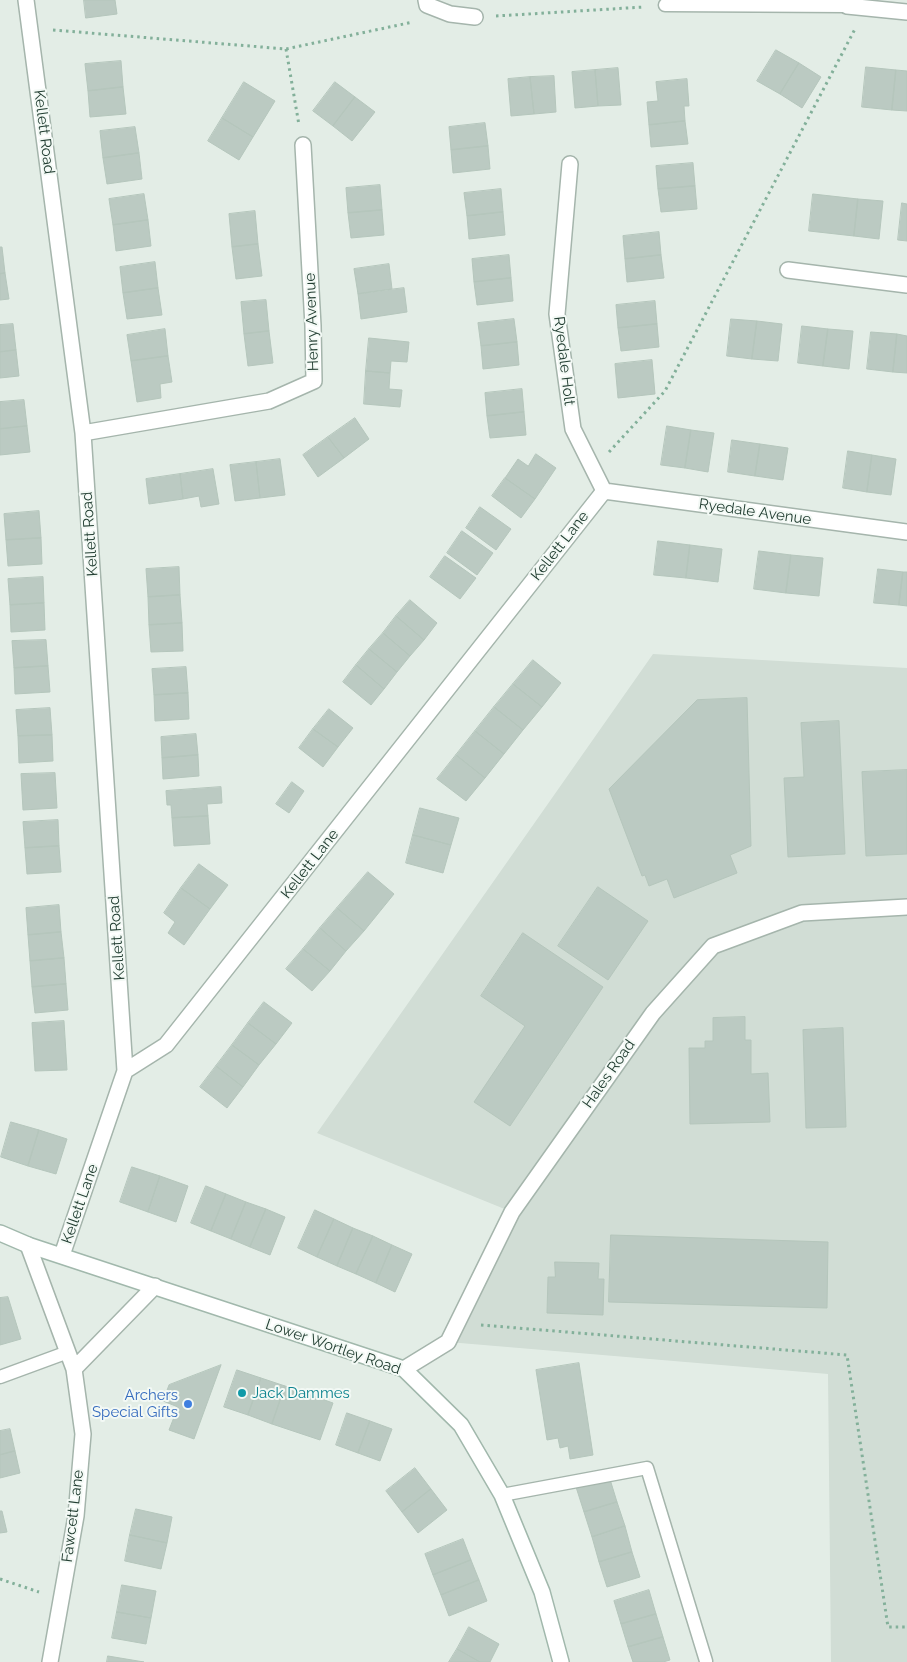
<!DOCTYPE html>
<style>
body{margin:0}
canvas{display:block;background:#e3ede6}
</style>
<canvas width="907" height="1662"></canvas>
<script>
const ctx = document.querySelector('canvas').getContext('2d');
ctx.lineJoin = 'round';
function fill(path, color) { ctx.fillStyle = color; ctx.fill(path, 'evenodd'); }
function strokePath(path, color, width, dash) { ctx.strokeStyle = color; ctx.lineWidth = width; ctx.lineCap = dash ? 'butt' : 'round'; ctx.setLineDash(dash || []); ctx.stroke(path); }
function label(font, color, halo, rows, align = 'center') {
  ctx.font = font + ' Raleway,sans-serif'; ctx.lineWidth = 4; ctx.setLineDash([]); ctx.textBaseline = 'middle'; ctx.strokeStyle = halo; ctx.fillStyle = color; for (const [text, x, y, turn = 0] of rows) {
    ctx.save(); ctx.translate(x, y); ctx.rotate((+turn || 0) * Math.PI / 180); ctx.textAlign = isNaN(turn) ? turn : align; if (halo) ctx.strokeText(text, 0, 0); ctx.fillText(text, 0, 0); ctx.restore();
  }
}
const built = new Path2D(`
 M653,654L907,668V1662H831L828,1374L448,1342L512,1212L317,1133Z`);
const building = new Path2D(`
 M84,0H115L117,14L86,18Z
 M776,50L799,63L780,94L757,81Z
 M121,61L123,87L88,91L85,64Z
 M799,63L821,77L802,108L780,94Z
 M866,67L896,70L892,110L862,107Z
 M618,68L621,105L598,106L595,70Z
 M595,70L598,106L575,108L572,72Z
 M896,70L907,71V111L892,110Z
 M554,76L556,112L534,114L530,77Z
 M530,77L534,114L511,116L508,79Z
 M687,79L689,106H684L685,121L649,125L647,102L658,101L656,82Z
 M244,82L275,101L253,137L222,118Z
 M335,82L355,97L333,126L313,111Z
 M123,87L126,114L90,117L88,91Z
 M355,97L375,112L352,141L333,126Z
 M222,118L253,137L239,160L208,141Z
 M685,121L688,144L651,147L649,125Z
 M485,123L488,146L451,150L449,127Z
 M135,127L139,153L103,158L100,131Z
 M488,146L490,169L453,173L451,150Z
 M139,153L142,179L107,184L103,158Z
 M693,163L695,186L658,189L656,166Z
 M380,185L382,210L348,213L346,188Z
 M695,186L697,209L661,212L658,189Z
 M501,189L503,212L467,216L464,193Z
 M144,194L148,220L113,225L109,199Z
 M813,194L858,199L854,236L809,231Z
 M858,199L883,201L879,239L854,236Z
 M902,203L907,204V241L898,240Z
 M382,210L384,235L351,238L348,213Z
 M255,211L258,244L232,247L229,214Z
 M503,212L505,235L469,239L467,216Z
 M148,220L151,246L116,251L113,225Z
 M659,232L661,255L625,259L623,236Z
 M258,244L262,276L236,279L232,247Z
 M0,247H2L5,273L0,274Z
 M509,255L511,278L474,282L472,259Z
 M661,255L664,278L627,282L625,259Z
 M155,262L158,288L123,293L120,267Z
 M389,264L392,289L358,294L354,269Z
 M5,273L9,299L0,300V274Z
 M511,278L513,301L477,305L474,282Z
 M158,288L162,315L127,319L123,293Z
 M404,288L407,312L361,319L358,294Z
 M266,300L269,331L244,334L241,302Z
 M655,301L657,324L618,328L616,305Z
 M514,319L517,342L481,346L478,323Z
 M731,319L757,321L752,359L727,356Z
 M757,321L782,324L778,361L752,359Z
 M13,324L16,350L0,352V325Z
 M657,324L659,347L621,351L618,328Z
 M802,326L828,329L823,366L798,363Z
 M165,329L168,356L131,361L127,335Z
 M828,329L853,331L849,369L823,366Z
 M269,331L273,363L248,366L244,334Z
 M871,332L897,334L893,372L867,369Z
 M897,334L907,336V373L893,372Z
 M369,338L409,342L407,362L391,361L390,373L366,371Z
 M517,342L519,365L483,369L481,346Z
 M16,350L19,376L0,378V352Z
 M168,356L172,382L160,384L161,398L137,402L131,361Z
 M652,360L655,394L618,398L615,364Z
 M366,371L390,373L389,389L402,390L400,407L364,404Z
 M522,389L524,412L487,416L485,393Z
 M24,400L27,426L0,429V402Z
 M524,412L526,435L490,438L487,416Z
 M355,418L369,439L344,458L328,437Z
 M27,426L30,452L0,455V429Z
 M667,426L691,430L685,468L661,465Z
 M691,430L714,433L708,472L685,468Z
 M328,437L344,458L318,477L303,455Z
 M732,440L760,444L755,476L728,472Z
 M760,444L788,448L783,480L755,476Z
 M848,451L872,455L867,492L843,488Z
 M536,454L556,468L535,499L505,478L518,459L528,466Z
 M872,455L896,459L891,495L867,492Z
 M280,459L285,495L260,498L256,462Z
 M256,462L260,498L235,501L230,465Z
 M213,469L219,504L201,507L199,496L183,499L180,474Z
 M180,474L183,499L149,504L146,479Z
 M505,478L535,499L521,518L492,496Z
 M480,507L511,529L496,550L466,528Z
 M39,511L41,538L6,540L4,514Z
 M462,531L493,553L477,575L447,553Z
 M41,538L42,564L8,566L6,540Z
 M658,541L690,545L686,578L654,575Z
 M690,545L722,549L718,582L686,578Z
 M759,551L791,555L786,593L754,589Z
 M791,555L823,558L819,596L786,593Z
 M445,556L476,578L460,599L430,577Z
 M179,567L180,595L148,597L146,569Z
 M878,569L903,572L899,605L874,603Z
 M903,572H907V606L899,605Z
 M43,577L44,603L10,605L8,579Z
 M180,595L182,623L149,625L148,597Z
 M410,600L437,623L424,640L396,616Z
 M44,603L45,630L11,632L10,605Z
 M396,616L424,640L410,656L383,633Z
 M182,623L183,651L151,652L149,625Z
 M383,633L410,656L397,672L369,649Z
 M46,640L48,666L14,668L12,641Z
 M369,649L397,672L384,689L356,665Z
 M533,660L561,683L542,707L513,684Z
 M356,665L384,689L371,705L343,682Z
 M48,666L50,692L15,694L14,668Z
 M186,667L188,693L154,695L152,669Z
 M513,684L542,707L523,730L494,707Z
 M188,693L189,719L155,721L154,695Z
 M747,698L751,846L730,855L737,873L674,898L667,879L649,886L645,875L642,876L609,789L697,700Z
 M494,707L523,730L504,754L475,731Z
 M50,708L52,735L18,736L16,710Z
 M329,709L353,728L338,747L313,729Z
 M839,721L845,854L788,857L784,778L804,777L801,723Z
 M313,729L338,747L323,767L299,748Z
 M475,731L504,754L485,778L456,755Z
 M196,734L198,755L162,758L161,737Z
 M52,735L53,761L19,763L18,736Z
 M198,755L199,776L163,779L162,758Z
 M456,755L485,778L466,801L437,779Z
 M907,770V854L866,856L862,772Z
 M55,773L57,808L23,810L21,774Z
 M292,782L304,791L289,813L276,804Z
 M221,787L222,803L207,804L208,816L172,818L171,805H167L166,791Z
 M420,808L459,818L451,845L413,835Z
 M208,816L210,844L174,846L172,818Z
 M58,820L59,846L25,848L23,822Z
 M413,835L451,845L443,873L406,863Z
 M59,846L61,872L27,874L25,848Z
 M199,864L228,885L210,909L181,888Z
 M368,872L394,894L364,931L337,908Z
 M598,887L648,921L608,980L558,946Z
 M181,888L210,909L184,945L168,933L175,922L164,913Z
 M59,905L61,932L28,935L26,908Z
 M337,908L364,931L346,951L320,928Z
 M320,928L346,951L330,971L303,949Z
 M61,932L64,958L30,961L28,935Z
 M523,933L603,987L510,1126L474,1102L525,1026L481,996Z
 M303,949L330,971L312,991L286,969Z
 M64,958L66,984L32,987L30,961Z
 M66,984L68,1010L35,1013L32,987Z
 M264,1002L292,1023L276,1044L248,1023Z
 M745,1017V1040H751V1074L768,1073L770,1122L690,1124L689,1048H705V1041H713V1018Z
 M64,1021L67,1070L35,1071L32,1023Z
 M248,1023L276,1044L259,1065L232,1045Z
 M843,1028L846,1127L806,1128L803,1030Z
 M232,1045L259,1065L243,1087L216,1066Z
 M216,1066L243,1087L227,1108L200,1087Z
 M11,1122L39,1130L28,1166L1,1157Z
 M39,1130L67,1139L56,1174L28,1166Z
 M132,1167L160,1176L148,1212L120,1202Z
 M160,1176L188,1186L176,1222L148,1212Z
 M206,1186L226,1194L211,1231L191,1223Z
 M226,1194L246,1202L231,1239L211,1231Z
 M246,1202L266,1209L250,1247L231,1239Z
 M266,1209L285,1217L270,1255L250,1247Z
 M315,1210L334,1219L317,1257L298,1248Z
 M334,1219L353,1228L337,1266L317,1257Z
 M353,1228L373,1236L356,1274L337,1266Z
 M611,1235L828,1242L827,1308L609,1302Z
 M373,1236L392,1245L376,1283L356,1274Z
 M392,1245L412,1254L395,1292L376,1283Z
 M555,1262L599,1263L598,1279H604L603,1315L547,1313L548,1277H555Z
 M8,1297L21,1339L0,1345V1298Z
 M579,1363L593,1455L570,1459L568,1446L560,1448L558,1438L547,1440L536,1370Z
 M221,1365L194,1439L169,1430L178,1407L163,1401L169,1385Z
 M237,1370L261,1378L248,1415L224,1407Z
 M261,1378L285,1386L272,1424L248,1415Z
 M285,1386L333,1403L320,1440L272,1424Z
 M347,1413L370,1421L358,1453L336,1445Z
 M370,1421L392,1429L380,1461L358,1453Z
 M10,1429L15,1451L0,1455V1431Z
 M15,1451L20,1473L0,1478V1455Z
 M415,1468L431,1489L402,1512L386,1491Z
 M609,1476L617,1502L584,1512L576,1487Z
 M431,1489L447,1510L418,1533L402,1512Z
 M617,1502L625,1526L592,1537L584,1512Z
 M136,1509L172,1517L167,1543L130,1535Z
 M0,1511H2L7,1532L0,1533Z
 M625,1526L632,1552L599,1562L592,1537Z
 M130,1535L167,1543L161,1569L125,1561Z
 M463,1539L471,1560L433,1575L425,1554Z
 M632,1552L640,1577L607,1587L599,1562Z
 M471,1560L479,1580L441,1595L433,1575Z
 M479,1580L487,1601L449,1616L441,1595Z
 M122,1585L156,1591L151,1618L117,1612Z
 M649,1590L656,1614L621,1624L614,1601Z
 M117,1612L151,1618L146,1644L112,1638Z
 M656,1614L663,1637L628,1647L621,1624Z
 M469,1627L499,1644L490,1662H480L457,1649Z
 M663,1637L670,1660L663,1662H633L628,1647Z
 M457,1649L480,1662H449Z
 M108,1656L144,1662H107Z`);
const path = new Path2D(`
 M496,16L644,7
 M53,30L286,49L413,22
 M286,49L299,125
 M609,452L665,391L855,29
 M481,1325L847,1355L888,1627H907
 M0,1579L39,1592`);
const lane = new Path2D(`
 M665,5L847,6
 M0,1377L68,1352
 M502,1495L647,1468L706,1661`);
const street = new Path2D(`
 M26,0L83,433L125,1071
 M426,0L427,5L450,14L475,17
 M848,0L847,6L907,12
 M570,164L557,314L573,429L604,491
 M788,270L907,285
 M83,433L269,401L314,381L313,326L303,145
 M604,491L907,532
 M28,1245L74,1369
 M62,1255L125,1071L166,1045L604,491
 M404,1369L448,1342L512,1212L653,1013L713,946L802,913L907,907
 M50,1662L76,1516L83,1434L74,1369L155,1286`);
const secondary = new Path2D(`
 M0,1233L28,1245L404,1369L461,1425L502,1495L542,1592L561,1662`);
const markers = [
 [242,1393,5,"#0f9aa8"],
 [188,1404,5,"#3f7fe0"]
];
const streetNames = [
 ["Kellett Road",44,132,83],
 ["Henry Avenue",312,322,-92],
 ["Ryedale Holt",564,361,83],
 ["Ryedale Avenue",755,512,8],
 ["Kellett Road",90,534,-94],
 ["Kellett Lane",560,546,-52],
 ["Kellett Lane",310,864,-52],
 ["Kellett Road",117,938,-94],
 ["Hales Road",609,1074,-55],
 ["Kellett Lane",80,1204,-71],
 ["Lower Wortley Road",333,1347,19],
 ["Fawcett Lane",73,1516,-83]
];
const cultureNames = [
 ["Jack Dammes",252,1393]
];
const shopNames = [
 ["Archers",178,1395],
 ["Special Gifts",178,1412]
];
fill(built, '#d1ddd5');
fill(building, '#bbcac2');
strokePath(building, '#b5c6bc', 1);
strokePath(lane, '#a5b5ac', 15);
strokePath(street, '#a5b5ac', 18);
strokePath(secondary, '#a1b8ac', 18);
strokePath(path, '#83b09a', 3, [2.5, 4]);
strokePath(lane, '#fff', 12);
strokePath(street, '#fff', 15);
strokePath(secondary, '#fff', 15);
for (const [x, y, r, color] of markers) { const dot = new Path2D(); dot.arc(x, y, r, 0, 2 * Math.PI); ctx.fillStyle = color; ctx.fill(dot); strokePath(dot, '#f3f9f5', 2); }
label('15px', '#223e32', '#f3f9f5', streetNames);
label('15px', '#0d838f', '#f3f9f5', cultureNames, 'left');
label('15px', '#366cbe', '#f3f9f5', shopNames, 'right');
</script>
